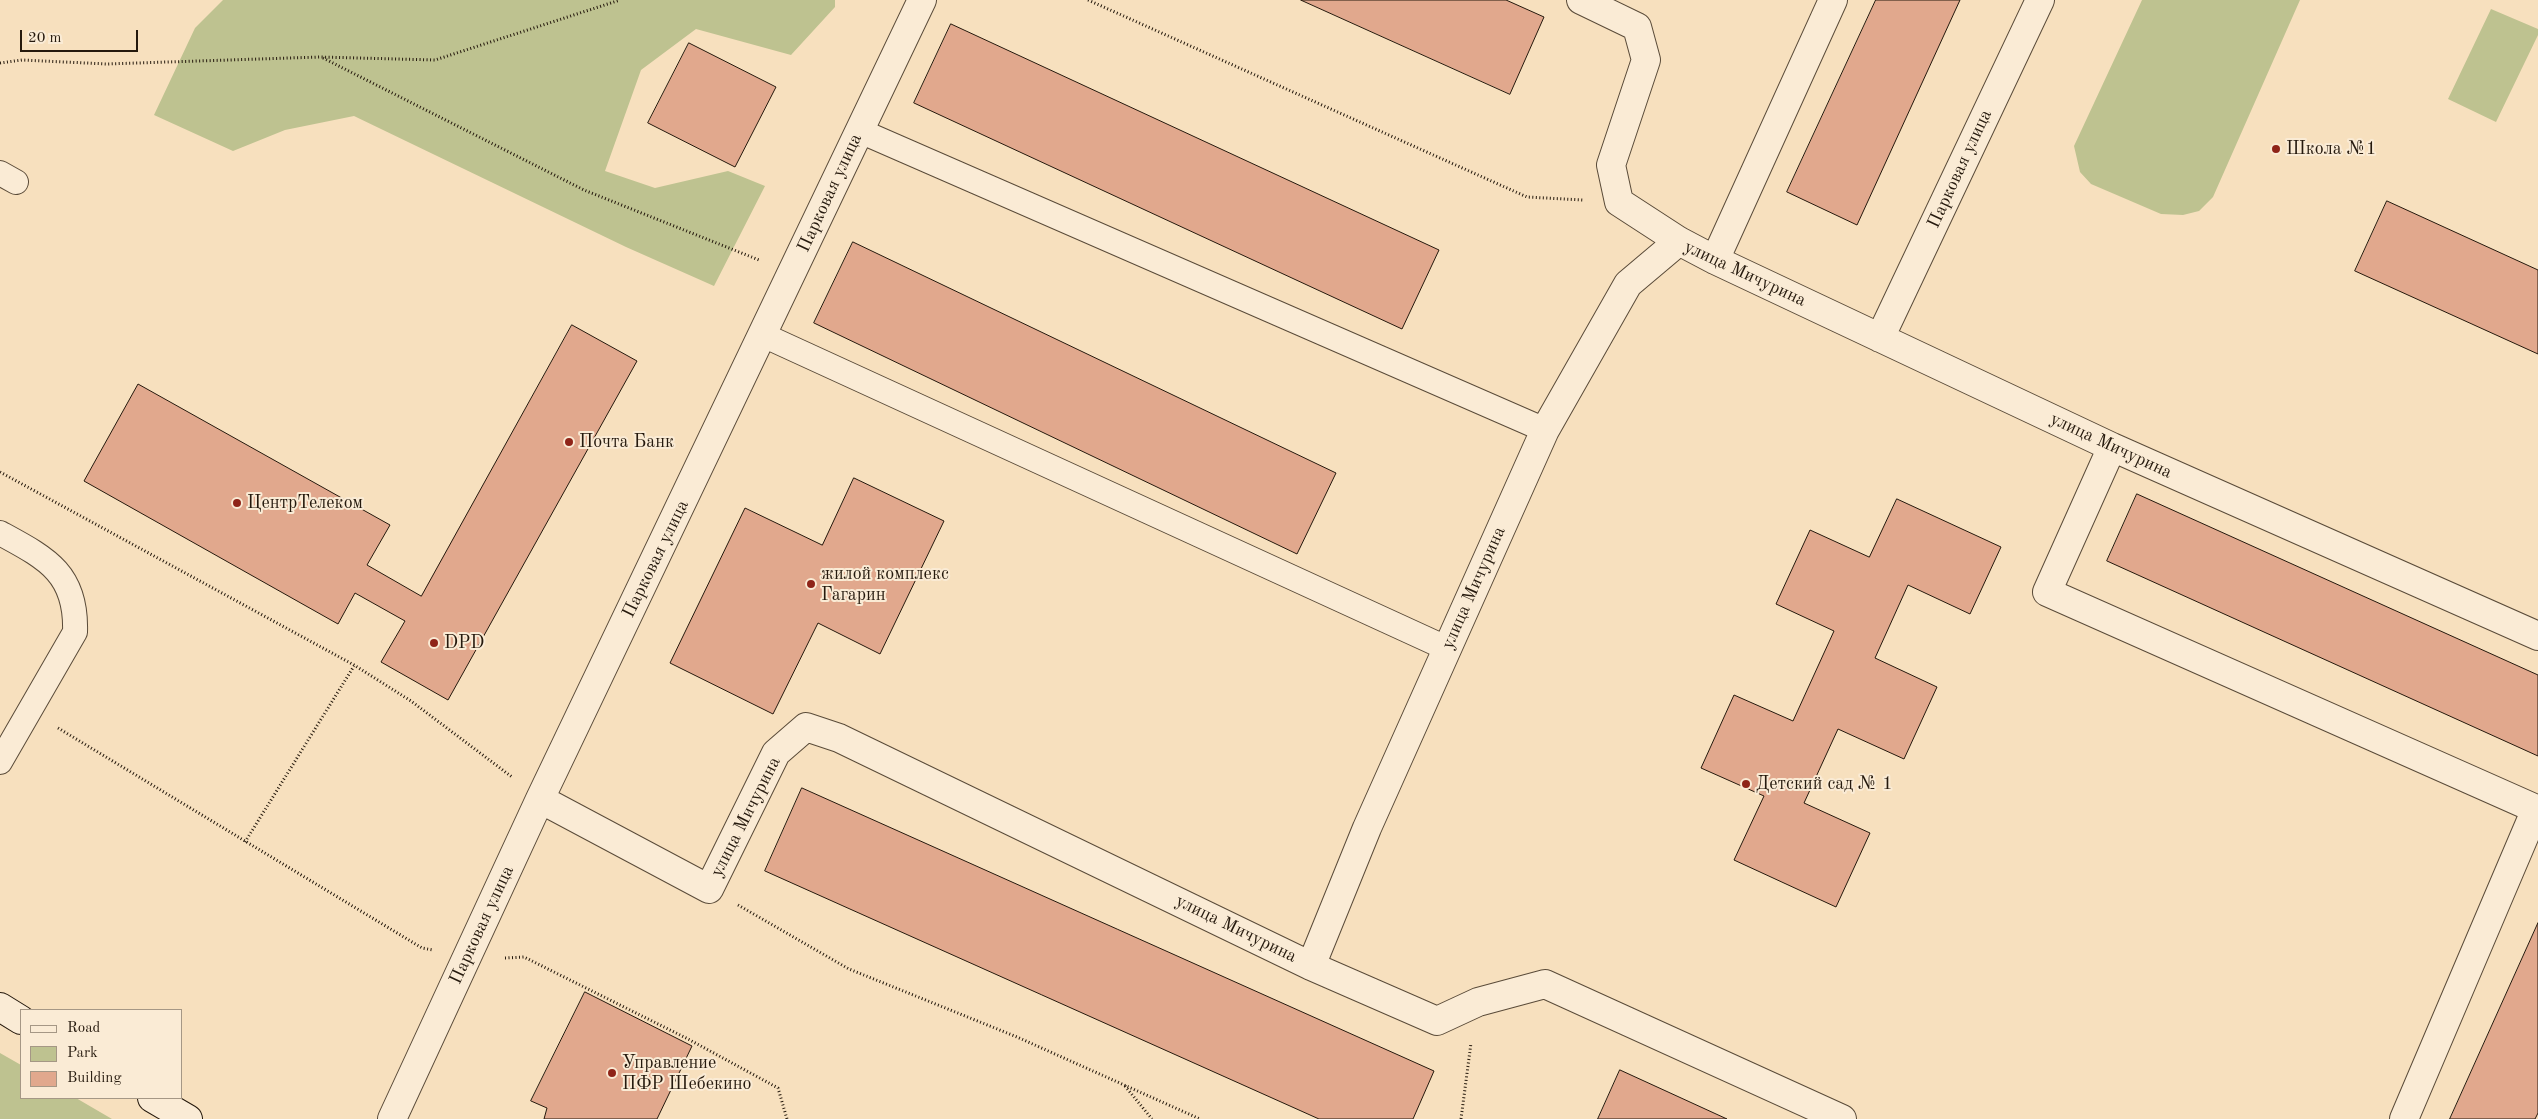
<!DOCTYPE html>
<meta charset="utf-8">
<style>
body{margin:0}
#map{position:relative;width:2538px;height:1119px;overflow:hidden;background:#f7e0be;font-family:"Old Standard TT",serif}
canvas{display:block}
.legend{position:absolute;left:20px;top:1009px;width:162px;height:90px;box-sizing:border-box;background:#faebd5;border:1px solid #a59785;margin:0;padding:6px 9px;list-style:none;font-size:15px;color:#25190d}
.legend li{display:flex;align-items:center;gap:10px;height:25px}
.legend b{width:25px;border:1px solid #a59785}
.scale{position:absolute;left:20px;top:30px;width:118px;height:22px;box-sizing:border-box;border:2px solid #25190d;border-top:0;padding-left:6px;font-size:15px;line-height:18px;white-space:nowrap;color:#25190d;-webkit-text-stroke:4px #faebd5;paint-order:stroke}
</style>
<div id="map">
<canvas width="2538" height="1119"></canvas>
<ul class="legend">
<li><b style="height:6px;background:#faebd5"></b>Road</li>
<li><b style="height:14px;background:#bec290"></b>Park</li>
<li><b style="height:14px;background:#e1a88d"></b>Building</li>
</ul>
<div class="scale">20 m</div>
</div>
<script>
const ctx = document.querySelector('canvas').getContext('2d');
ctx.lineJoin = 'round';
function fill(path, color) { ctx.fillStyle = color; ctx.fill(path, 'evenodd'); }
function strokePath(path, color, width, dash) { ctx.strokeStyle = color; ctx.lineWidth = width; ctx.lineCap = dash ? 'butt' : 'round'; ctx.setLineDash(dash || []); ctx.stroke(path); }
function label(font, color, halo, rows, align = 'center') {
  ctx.font = font + ' "Old Standard TT",serif'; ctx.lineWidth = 4; ctx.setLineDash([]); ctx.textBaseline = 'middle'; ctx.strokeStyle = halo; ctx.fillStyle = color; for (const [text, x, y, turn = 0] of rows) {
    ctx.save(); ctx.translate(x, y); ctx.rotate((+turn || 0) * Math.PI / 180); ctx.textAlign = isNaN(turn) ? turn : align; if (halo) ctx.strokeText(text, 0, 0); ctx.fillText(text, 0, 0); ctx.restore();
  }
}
const green = new Path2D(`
 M223,0H835V7L791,55L696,29L641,70L605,171L655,188L728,171L765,186L714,286L626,247L354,116L285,130L233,151L154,115L195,28Z
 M2142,0H2300L2213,197L2199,211L2183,215L2161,214L2091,184L2080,172L2074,146Z
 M2491,9L2538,29V35L2496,122L2448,99Z
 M0,1053L21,1065V1098H76L112,1119H0Z`);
const building = new Path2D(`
 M1301,0H1506L1544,17L1510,94Z
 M1876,0H1960L1857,225L1787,192Z
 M951,24L1439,250L1402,329L914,103Z
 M689,43L776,87L735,167L648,123Z
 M2387,201L2538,270V354L2355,271Z
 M853,242L1336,473L1297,554L814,323Z
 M572,325L637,361L448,700L381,662L405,621L355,593L338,624L84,481L138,384L390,525L367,565L421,596Z
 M854,478L944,521L880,654L818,623L773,714L670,663L745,508L822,545Z
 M2137,494L2538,675V756L2107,561Z
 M1897,499L2001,547L1970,614L1908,585L1875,658L1937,687L1904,759L1838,729L1804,803L1870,833L1836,907L1734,860L1764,796L1701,768L1734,695L1793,721L1834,631L1776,604L1810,530L1869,557Z
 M802,788L1434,1071L1413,1119H1319L765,871Z
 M2538,923V1113L2535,1119H2450Z
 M585,992L692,1046L657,1119H544L547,1108L531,1101Z
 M1620,1070L1727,1119H1598Z`);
const path = new Path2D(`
 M1088,0L1527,197L1583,200
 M323,58L584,190L759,260
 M0,63L22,60L107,64L320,57L435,60L620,0
 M0,472L354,665L411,701L512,777
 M58,728L422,948L433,950
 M245,842L354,666
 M738,905L849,969L1017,1037L1200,1119
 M505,958L524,957L688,1039L778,1088L787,1119
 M1125,1086L1152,1119
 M1461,1119L1471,1043`);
const lane = new Path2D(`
 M860,131L1545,430
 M0,173L16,182
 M763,335L1446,648
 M0,533C46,558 77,573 75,632L0,762`);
const street = new Path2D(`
 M1581,0L1637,27L1646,60L1611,165L1619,202L1679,241L1715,260L2112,447L2538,636
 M1715,260L1833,0
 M1880,338L2040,0
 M2112,447L2047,592L2536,809L2404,1119
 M540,799L709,889L776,753L806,727L839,738L1311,966L1437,1021L1478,1002L1545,984L1842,1119
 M1311,966L1367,828L1545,430L1628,284L1679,241
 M392,1119L540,799L922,0`);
const secondary = new Path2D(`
 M0,1007L21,1020
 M152,1098L188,1119`);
const markers = [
 [2276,149,5,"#8f2418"],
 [569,442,5,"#8f2418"],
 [237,503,5,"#8f2418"],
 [811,584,5,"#8f2418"],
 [434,643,5,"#8f2418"],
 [1746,784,5,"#8f2418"],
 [612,1073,5,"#8f2418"]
];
const poiNames = [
 ["Школа №1",2286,149],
 ["Почта Банк",579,442],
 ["ЦентрТелеком",247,503],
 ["жилой комплекс",821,574],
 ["Гагарин",821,595],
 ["DPD",444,643],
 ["Детский сад № 1",1756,784],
 ["Управление",622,1063],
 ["ПФР Шебекино",622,1084]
];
const streetNames = [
 ["Парковая улица",1960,169,-65],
 ["Парковая улица",830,193,-65],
 ["улица Мичурина",1745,274,25],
 ["улица Мичурина",2111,446,25],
 ["Парковая улица",656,559,-64],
 ["улица Мичурина",1474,588,-66],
 ["улица Мичурина",746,817,-63],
 ["Парковая улица",482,925,-65],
 ["улица Мичурина",1236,929,26]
];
fill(green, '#bec290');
fill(building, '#e1a88d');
strokePath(building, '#25190d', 1);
strokePath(lane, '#5a4b39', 26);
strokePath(street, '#5a4b39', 30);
strokePath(secondary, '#25190d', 30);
strokePath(path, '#25190d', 3, [1, 2.5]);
strokePath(lane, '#faebd5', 24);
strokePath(street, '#faebd5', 28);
strokePath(secondary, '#faebd5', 28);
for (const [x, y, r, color] of markers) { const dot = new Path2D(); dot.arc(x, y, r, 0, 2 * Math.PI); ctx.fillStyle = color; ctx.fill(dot); strokePath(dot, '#faebd5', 2); }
label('18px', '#25190d', '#faebd5', poiNames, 'left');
label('18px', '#25190d', '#faebd5', streetNames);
</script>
